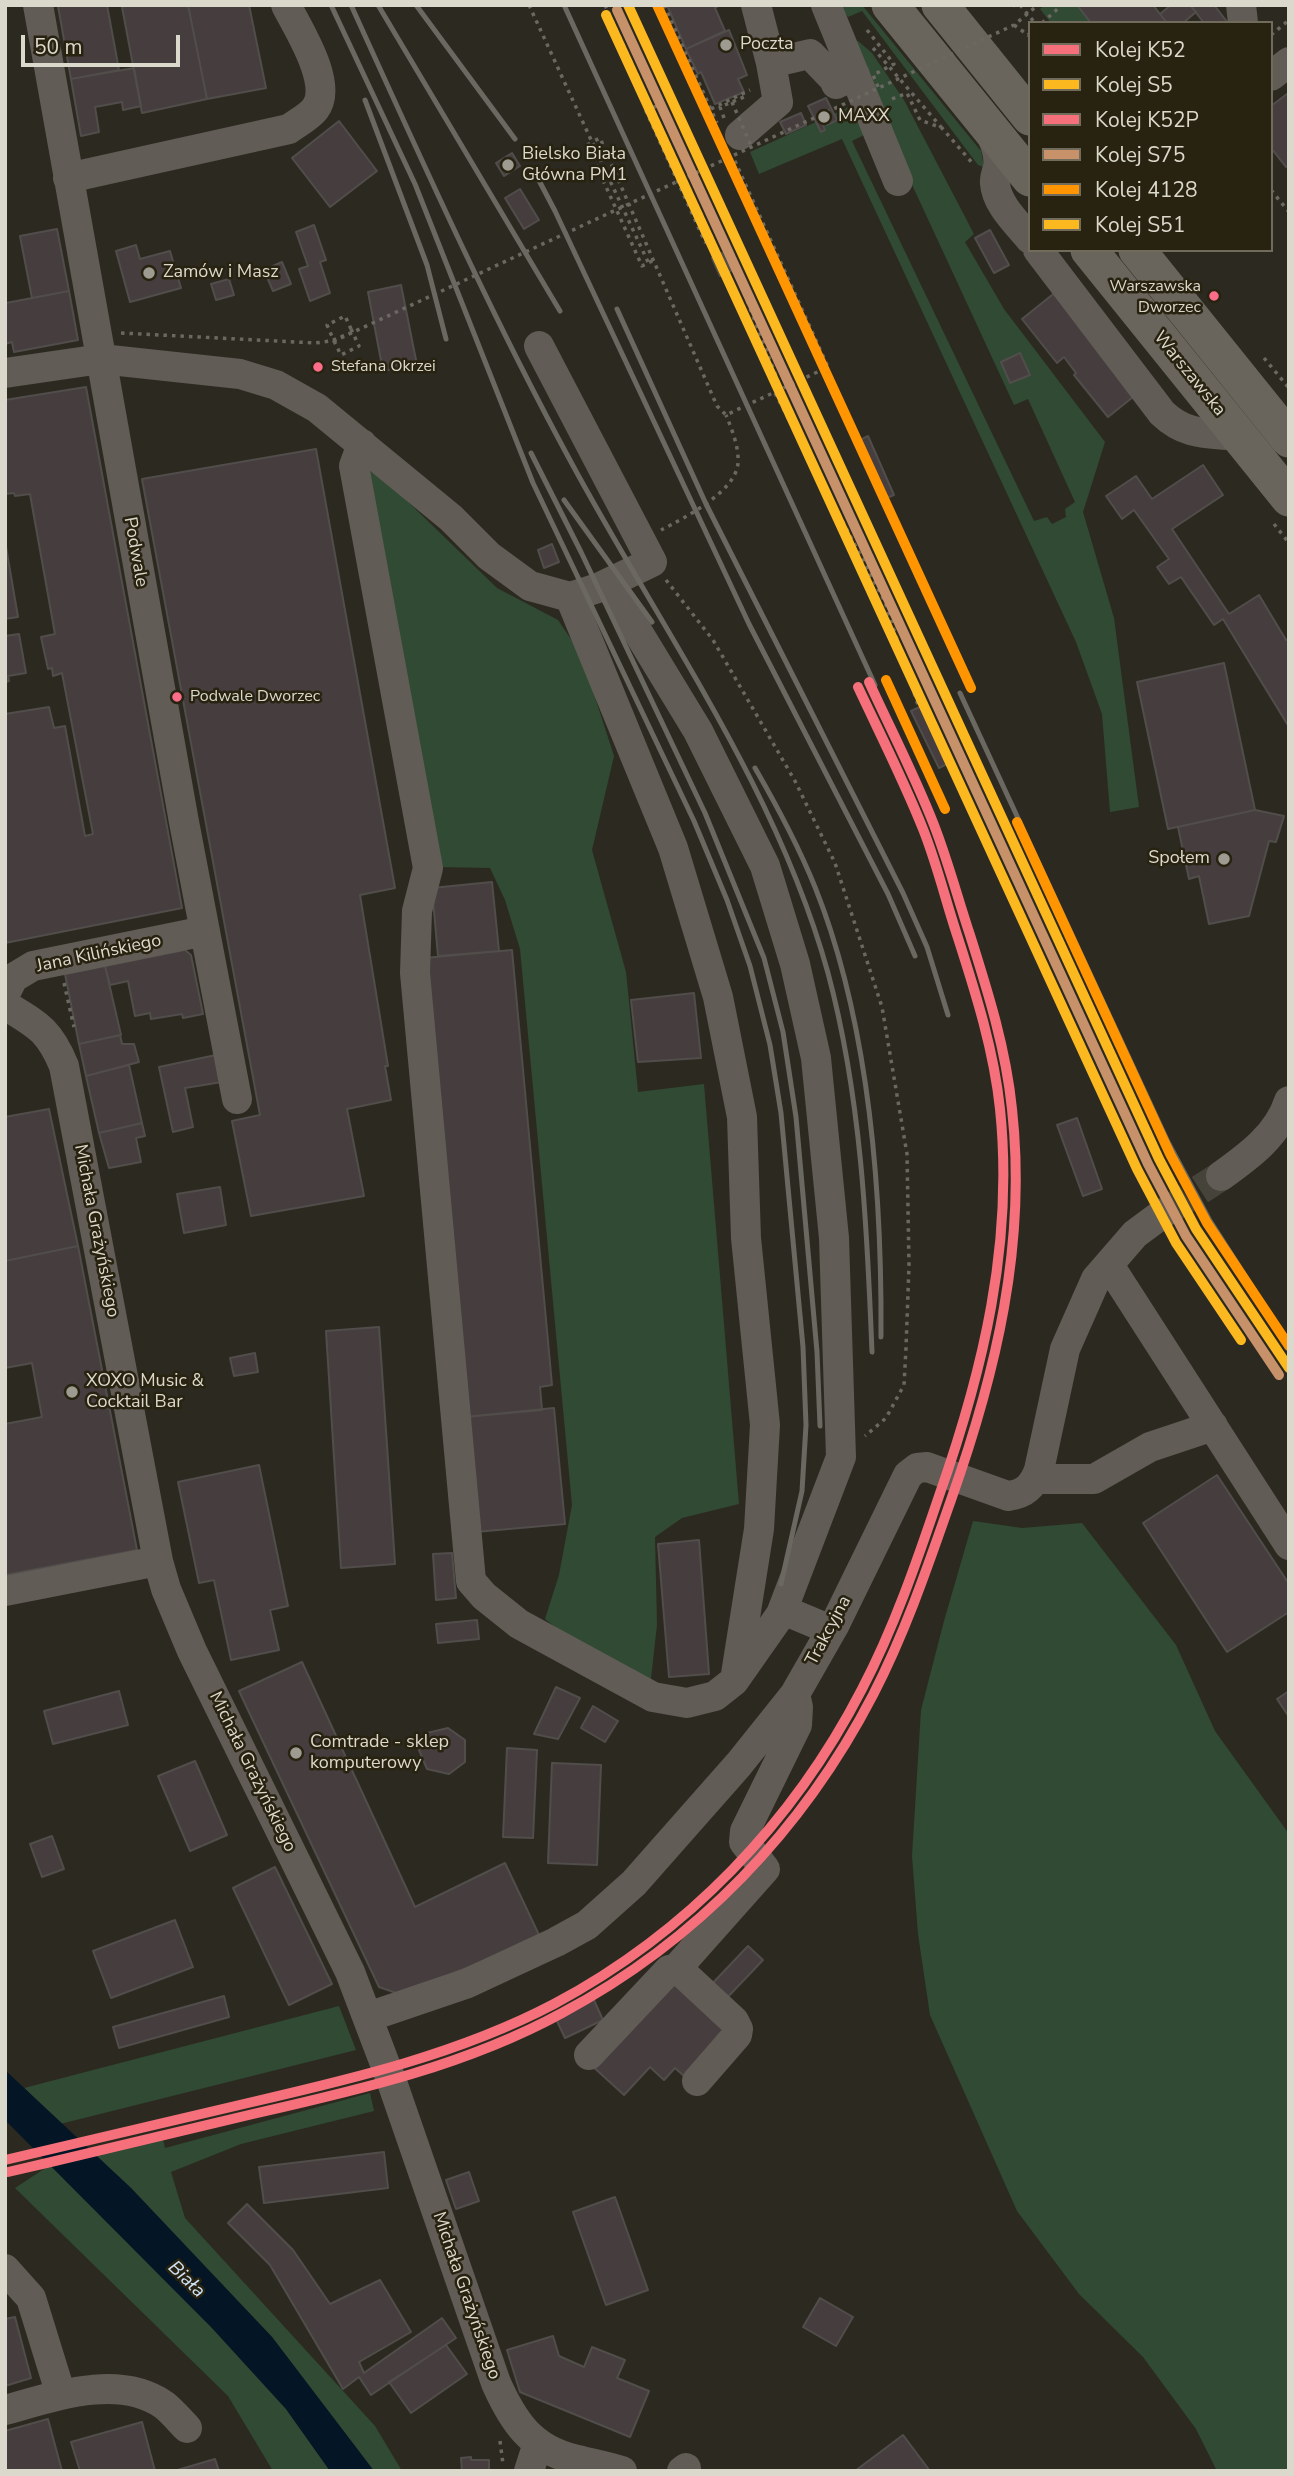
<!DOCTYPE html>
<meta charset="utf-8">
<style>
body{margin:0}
#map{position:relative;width:1294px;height:2476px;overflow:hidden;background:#2c2a20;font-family:"Nunito Sans",sans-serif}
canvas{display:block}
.frame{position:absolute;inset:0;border:7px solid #dbd8cc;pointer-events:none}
.legend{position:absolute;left:1028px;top:21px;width:245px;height:231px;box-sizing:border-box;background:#282310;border:2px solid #706b5b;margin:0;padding:9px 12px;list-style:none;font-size:21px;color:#dbd8cc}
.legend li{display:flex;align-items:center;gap:14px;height:35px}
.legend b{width:35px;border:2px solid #706b5b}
.scale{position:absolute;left:21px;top:35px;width:159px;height:32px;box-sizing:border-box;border:4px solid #dbd8cc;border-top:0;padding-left:9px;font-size:21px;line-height:24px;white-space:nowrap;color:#dbd8cc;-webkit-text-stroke:5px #282310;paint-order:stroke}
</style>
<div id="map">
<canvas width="1294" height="2476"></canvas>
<div class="frame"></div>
<ul class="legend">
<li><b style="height:9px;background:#f5707a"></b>Kolej K52</li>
<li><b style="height:9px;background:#fbb81f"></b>Kolej S5</li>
<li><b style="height:9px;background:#f5707a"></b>Kolej K52P</li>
<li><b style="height:9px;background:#c7916a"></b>Kolej S75</li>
<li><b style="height:9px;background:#ff9500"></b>Kolej 4128</li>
<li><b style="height:9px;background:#fbb81f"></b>Kolej S51</li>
</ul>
<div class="scale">50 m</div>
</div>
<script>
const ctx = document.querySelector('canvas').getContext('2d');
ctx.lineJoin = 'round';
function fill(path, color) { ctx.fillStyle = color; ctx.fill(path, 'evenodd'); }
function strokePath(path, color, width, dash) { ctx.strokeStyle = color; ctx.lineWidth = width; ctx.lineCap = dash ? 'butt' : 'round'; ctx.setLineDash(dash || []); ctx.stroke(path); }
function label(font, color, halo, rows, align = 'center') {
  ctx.font = font + ' "Nunito Sans",sans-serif'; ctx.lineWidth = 5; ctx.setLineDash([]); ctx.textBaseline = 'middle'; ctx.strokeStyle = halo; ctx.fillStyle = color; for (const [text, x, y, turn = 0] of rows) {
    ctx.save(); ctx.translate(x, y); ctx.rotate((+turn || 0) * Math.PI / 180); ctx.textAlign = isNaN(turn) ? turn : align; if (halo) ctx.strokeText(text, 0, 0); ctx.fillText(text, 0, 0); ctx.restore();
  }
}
const green = new Path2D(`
 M845,5H862L981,151L984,167L978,165L862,11L848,17L841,9Z
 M1045,5H1077L1091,23H1051L1040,9Z
 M858,41L872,53L904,100L974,234L965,242L1004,309L1105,442L1083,512L1114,618L1139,807L1110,812L1102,714L1076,642L842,139L759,174L750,152L816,122L821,132L825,130L822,122L837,120L834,114L855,104L868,133L852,141L1034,521L1047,517L1052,524L1066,517L1065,509L1075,502L1028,399L1014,405L908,176L853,42Z
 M369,464L497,588L558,620L581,654L614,756L592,850L626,972L638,1092L704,1084L739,1504L682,1518L655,1537L657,1625L650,1687L566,1636L545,1619L559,1575L572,1505L520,949L505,900L490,868L438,867L362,480Z
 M973,1521L1022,1528L1082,1523L1176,1645L1215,1731L1289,1834V2471H1217L1196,2429L1143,2357L1079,2294L1017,2211L930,2015L918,1934L912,1856L921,1710L944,1621Z
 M339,2006L356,2050L60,2124L24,2088Z
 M370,2093L374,2111L241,2144L171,2172L185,2218L375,2426L402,2471H374L272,2337L131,2188L89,2149L161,2131L165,2148Z
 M50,2165L212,2328L286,2409L330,2471H273L228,2396L15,2188Z`);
const water = new Path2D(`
 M5,2070L131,2188L272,2337L374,2471H330L286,2409L212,2328L5,2120Z`);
const building = new Path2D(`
 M65,5H107L119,70L71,79L58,6Z
 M130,5H188L207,99L142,113L122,7Z
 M188,5H249L266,88L207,99Z
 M667,5H720L715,8L725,31L686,49Z
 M1077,5H1153L1167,23H1091Z
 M1171,5H1190L1196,12L1183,23H1167L1160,14Z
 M1190,5H1214L1228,23H1204Z
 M729,30L747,75L738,79L744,92L715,104L701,72L698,74L686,49Z
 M134,68L141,106L123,110L122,102L95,107L99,132L81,136L71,79Z
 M1287,94L1289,96V165L1286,167L1271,148V106Z
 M826,98L837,120L827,125L825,120L822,122L825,130L821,132L808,106Z
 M801,113L806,125L786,134L780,122Z
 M339,121L377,171L330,207L292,158Z
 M512,153L520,166L504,176L496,163Z
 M520,189L539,220L524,229L505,198Z
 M314,225L326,260L320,262L330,293L310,301L299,269L308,266L296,232Z
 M57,229L69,291L32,298L20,236Z
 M990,230L1009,265L994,273L975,238Z
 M136,245L140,259L170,251L181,288L130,302L116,251Z
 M722,253L731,271L720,276L712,258Z
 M282,262L291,284L273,291L264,270Z
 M229,279L234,295L216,300L211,284Z
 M401,285L417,365L383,371L368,292Z
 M1062,287L1138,393L1108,417L1074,375L1076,373L1064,357L1057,363L1022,319Z
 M69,291L78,340L14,352L12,342L5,344L6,303Z
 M1020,353L1030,375L1010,383L1001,362Z
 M86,387L182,908L5,943V714L49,707L54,728L65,726L85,836L93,834L62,673L53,676L52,668L48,669L41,637L55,634L30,494L15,496L14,493L5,494V400Z
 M868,436L894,495L884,499L858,441Z
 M316,449L395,888L360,895L388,1066H385L391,1100L347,1109L364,1196L251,1216L232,1121L260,1115L142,479Z
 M1203,465L1223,495L1172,529L1229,614L1259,595L1286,640L1289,638V727L1223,619L1214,625L1181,577L1169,584L1157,567L1169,559L1134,510L1122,519L1106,496L1136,476L1152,499Z
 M5,541L18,617L5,619Z
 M552,544L559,562L544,568L538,550Z
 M19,634L26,673L8,676L9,681L5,682V636Z
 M1224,663L1255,810L1168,829L1137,682Z
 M926,704L953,761L939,768L911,711Z
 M1255,810L1284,816L1276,842L1269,841L1249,916L1209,924L1199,876L1189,879L1178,827Z
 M492,882L499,951L438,956L432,888Z
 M185,950L191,955L203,1014L183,1018L182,1014L151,1019L150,1013L135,1016L128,981L110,985L105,966Z
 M512,950L552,1385L540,1387L542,1410L465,1417L424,958Z
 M105,966L121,1035L79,1044L65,974Z
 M694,993L701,1058L638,1062L631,1000Z
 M120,1035L122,1044H134L139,1062L86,1076L79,1044Z
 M216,1055L222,1082L185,1088L193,1127L173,1132L159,1067Z
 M129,1065L142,1123L99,1133L86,1076Z
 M49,1109L78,1246L5,1261V1117Z
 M1077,1118L1102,1189L1083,1196L1057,1125Z
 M142,1123L145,1136L136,1138L141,1162L109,1168L99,1133Z
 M220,1187L226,1225L184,1233L177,1194Z
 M78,1246L137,1550L5,1575V1424L42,1417L32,1363L5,1368V1261Z
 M379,1327L395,1564L341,1568L326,1331Z
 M255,1353L258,1372L234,1376L230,1358Z
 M554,1408L565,1524L475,1532L465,1417Z
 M259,1465L288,1606L270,1610L279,1650L231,1660L214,1580L199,1583L178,1482Z
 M1217,1475L1289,1584V1612L1227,1652L1143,1523Z
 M699,1540L709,1674L669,1677L658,1544Z
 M452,1553L456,1598L436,1600L433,1554Z
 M477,1620L479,1639L438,1643L436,1624Z
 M302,1662L415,1907L505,1863L540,1937L402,1995L379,1987L239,1691Z
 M556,1687L580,1698L558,1739L534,1734Z
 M119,1691L128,1725L53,1744L44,1711Z
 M1289,1691V1717L1277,1699Z
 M593,1706L618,1721L605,1742L581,1728Z
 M448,1728L465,1740V1762L449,1774L427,1769L419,1750L427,1733Z
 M507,1748L537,1750L533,1838L503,1837Z
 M195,1761L227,1835L190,1851L158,1776Z
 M552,1763L601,1765L597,1865L548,1863Z
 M52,1836L64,1869L42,1877L30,1844Z
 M275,1867L332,1984L289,2005L233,1888Z
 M175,1920L193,1967L111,1998L93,1951Z
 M748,1946L763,1960L724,2001L709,1987Z
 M671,1976L728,2029L684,2076L675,2068L664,2080L650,2067L624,2095L590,2064Z
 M224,1996L229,2017L119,2048L113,2027Z
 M593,1998L603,2020L565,2038L555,2017Z
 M384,2152L388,2188L264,2203L259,2167Z
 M469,2172L479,2201L456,2209L446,2180Z
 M615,2197L648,2290L606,2305L573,2212Z
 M247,2204L293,2250L330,2304L380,2280L411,2332L359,2362L364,2373L442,2318L456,2338L371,2395L359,2377L343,2389L270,2265L228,2223Z
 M820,2298L853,2317L836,2346L803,2327Z
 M15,2317L31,2378L5,2386V2319Z
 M553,2336L559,2356L584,2367L592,2347L625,2360L617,2378L649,2391L630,2437L520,2392L507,2350Z
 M446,2345L467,2374L411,2413L389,2382Z
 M48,2419L62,2471H5V2431Z
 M142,2422L155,2471H80L71,2442Z
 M903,2435L930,2471H855Z
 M471,2457V2460H489V2471H462L461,2458Z
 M215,2459L219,2471H174Z`);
const minorTunnel = new Path2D(`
 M1162,1214L1221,1176`);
const path = new Path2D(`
 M529,5L592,142L587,145L642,266L654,260
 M605,5L652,108L646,111L705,242L711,238
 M664,5L717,123
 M1020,5L1035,23
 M1013,6L1015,5
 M1042,23L1062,5
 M1014,25L1028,35L1030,33
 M1271,35L1289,20
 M873,48L941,127
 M892,99L907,93L920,120L942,128L974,165
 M711,109L750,90
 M724,118L720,107L744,97
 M1271,190L1289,212
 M712,238L652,108L659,105L735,269L781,389
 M648,262L592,142L600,138L717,406L726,415L828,367L734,159
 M121,333L315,343L331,341L353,332
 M334,341L341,355L359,346L351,329
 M1264,358L1289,388
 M775,393L885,602L919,708
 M1274,524L1289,543
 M661,530C684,518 736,492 738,463C739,447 732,430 726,415
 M666,580L713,640L795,781L835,863L882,1007L907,1154L909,1265L906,1348L904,1385L886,1418L865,1436
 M64,983L74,1027
 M500,2441L503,2464`);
const minor = new Path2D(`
 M38,5L184,822L237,1099
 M756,5L771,63L810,54L834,79L836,84L855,75
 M826,5L898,181
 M1241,5L1243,23
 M1271,76L1289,62
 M989,129C994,141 1000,154 998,167C997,172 994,178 995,183C996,204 1018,224 1030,239
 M740,135L778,102L771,63
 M68,178L289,129C297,123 309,117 315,109C334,84 298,29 286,5
 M1038,250L1162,413C1186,436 1208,433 1238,436
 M5,373L101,359L240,374L276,385L317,408L451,518L489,556L530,586L570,597L598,588L652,562L539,346
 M362,444L354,466L428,868L417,911L415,973L471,1581L484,1596L519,1624L653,1697L687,1703L715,1696L734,1681L781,1614L841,1457L834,1238L816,1058L795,964L765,866L698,731L608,583
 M570,597L673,848L718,997L742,1117L746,1238L765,1425L759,1529L736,1674
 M5,994L13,978L33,966L205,931
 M5,1005C38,1025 49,1030 64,1066L158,1561L166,1589L192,1651L350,1972L393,2085L496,2383C513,2421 531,2449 574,2459C590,2463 606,2466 622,2471
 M1221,1176C1249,1156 1278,1135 1289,1101
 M1109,1265L1289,1545
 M1036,1479H1094L1150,1447L1213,1426
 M5,1591L158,1561
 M783,1610L831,1630
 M677,1968L734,2021L738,2029L737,2035L697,2081
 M368,2017L468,1983L556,1942L587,1925L634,1883L739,1764L795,1694L835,1624L908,1475L917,1468L927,1467L1008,1496C1025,1494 1033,1486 1039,1470L1065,1349L1096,1279L1135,1234L1162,1214
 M589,2055L669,1970L677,1968L765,1869L744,1842L745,1831L797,1725L798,1707L795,1694
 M5,2269L31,2298L61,2395
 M5,2410C53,2397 118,2373 164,2405C172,2411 180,2421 187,2428
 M529,2471L538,2443
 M682,2471L686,2468`);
const major = new Path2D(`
 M890,5L1030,178
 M940,5L1030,117
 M1089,250L1289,498
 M1137,250L1289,439`);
const rail = new Path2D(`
 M331,5L415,184L533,483L694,821L727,900L750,966L770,1045L781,1113L803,1347L806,1425L802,1491L781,1584
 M351,5C421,159 490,313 571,462C661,629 777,788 828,973C861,1096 867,1225 872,1352
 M378,5L560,311
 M416,5L515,139
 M564,5L875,685
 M365,100L427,265L446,339
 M533,169L555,211L749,624L888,894L915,956
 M617,309L706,504L903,893L927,947L948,1015
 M531,453L581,552L705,813L764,958L783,1032L796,1117L817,1352L820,1426
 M564,500L652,622
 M960,693L1168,1142L1209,1219L1289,1344
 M755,768C777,806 798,845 815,887C869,1022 882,1193 881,1337`);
const pathBridge = new Path2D(`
 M867,30L894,64L873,75L879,89
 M732,102L752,148
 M351,329L345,316L327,325L334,341L1014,25L1038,5`);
const rail1 = new Path2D(`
 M5,2160C86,2141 167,2122 248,2103C352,2079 459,2054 554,2004C687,1933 793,1823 862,1689C894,1628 917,1561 939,1496C983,1371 1014,1243 1000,1109C994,1051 976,994 958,938C946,902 937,864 923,829C904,781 880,734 858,687`);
const rail2 = new Path2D(`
 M628,5L1159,1159L1196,1229L1289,1368`);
const rail3 = new Path2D(`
 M8,2172C90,2153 172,2133 253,2114C359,2090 467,2065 562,2013C697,1941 803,1830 873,1695C905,1633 928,1566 951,1500C996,1373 1027,1244 1012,1109C1006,1049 988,992 970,935C958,899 948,861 934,825C915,776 891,730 869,682`);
const rail4 = new Path2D(`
 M617,10L1148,1164L1186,1236L1279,1375`);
const rail5 = new Path2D(`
 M657,5L971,688
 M886,680L945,809
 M1017,822L1170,1154L1207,1223L1289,1346`);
const rail6 = new Path2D(`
 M606,15L1137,1169L1176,1243L1241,1340`);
const markers = [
 [726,45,7,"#9e9b90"],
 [824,117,7,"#9e9b90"],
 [508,165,7,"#9e9b90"],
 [149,273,7,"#9e9b90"],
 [1214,296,6,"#fb6d88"],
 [318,367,6,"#fb6d88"],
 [177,697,6,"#fb6d88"],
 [1224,859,7,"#9e9b90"],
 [72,1392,7,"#9e9b90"],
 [296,1753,7,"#9e9b90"]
];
const busNames = [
 ["Warszawska",1201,287,"right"],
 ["Dworzec",1201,308,"right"],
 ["Stefana Okrzei",331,367],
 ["Podwale Dworzec",190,697]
];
const poiNames = [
 ["Poczta",740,45],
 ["MAXX",838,117],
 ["Bielsko Biała",522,155],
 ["Główna PM1",522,176],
 ["Zamów i Masz",163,273],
 ["Społem",1210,859,"right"],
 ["XOXO Music &",86,1382],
 ["Cocktail Bar",86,1403],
 ["Comtrade - sklep",310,1743],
 ["komputerowy",310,1764]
];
const streetNames = [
 ["Warszawska",1189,374,51],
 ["Podwale",135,552,80],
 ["Jana Kilińskiego",99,954,-12],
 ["Michała Grażyńskiego",96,1231,79],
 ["Trakcyjna",829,1631,-62],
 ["Michała Grażyńskiego",252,1772,64],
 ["Michała Grażyńskiego",466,2296,71]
];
const waterNames = [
 ["Biała",186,2280,44]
];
fill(green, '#304a34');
fill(water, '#041525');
fill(building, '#453d3e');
strokePath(building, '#514d4b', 2);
strokePath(minorTunnel, '#46443a', 30, [30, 15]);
strokePath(path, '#6b6861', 3.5, [3.5, 5]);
strokePath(minor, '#615c56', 30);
strokePath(major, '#69655c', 37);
strokePath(rail, '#6b6861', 5);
strokePath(pathBridge, '#6b6861', 3.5, [3.5, 5]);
strokePath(rail1, '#f5707a', 10);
strokePath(rail2, '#fbb81f', 10);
strokePath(rail3, '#f5707a', 10);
strokePath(rail4, '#c7916a', 10);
strokePath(rail5, '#ff9500', 10);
strokePath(rail6, '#fbb81f', 10);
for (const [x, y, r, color] of markers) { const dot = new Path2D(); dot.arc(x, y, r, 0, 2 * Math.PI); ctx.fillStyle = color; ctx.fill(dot); strokePath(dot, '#282310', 2.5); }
label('16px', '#dbd8cc', '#282310', busNames, 'left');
label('18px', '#dbd8cc', '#282310', poiNames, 'left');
label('18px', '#dbd8cc', '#282310', streetNames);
label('italic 19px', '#cfe4f8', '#282310', waterNames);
</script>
